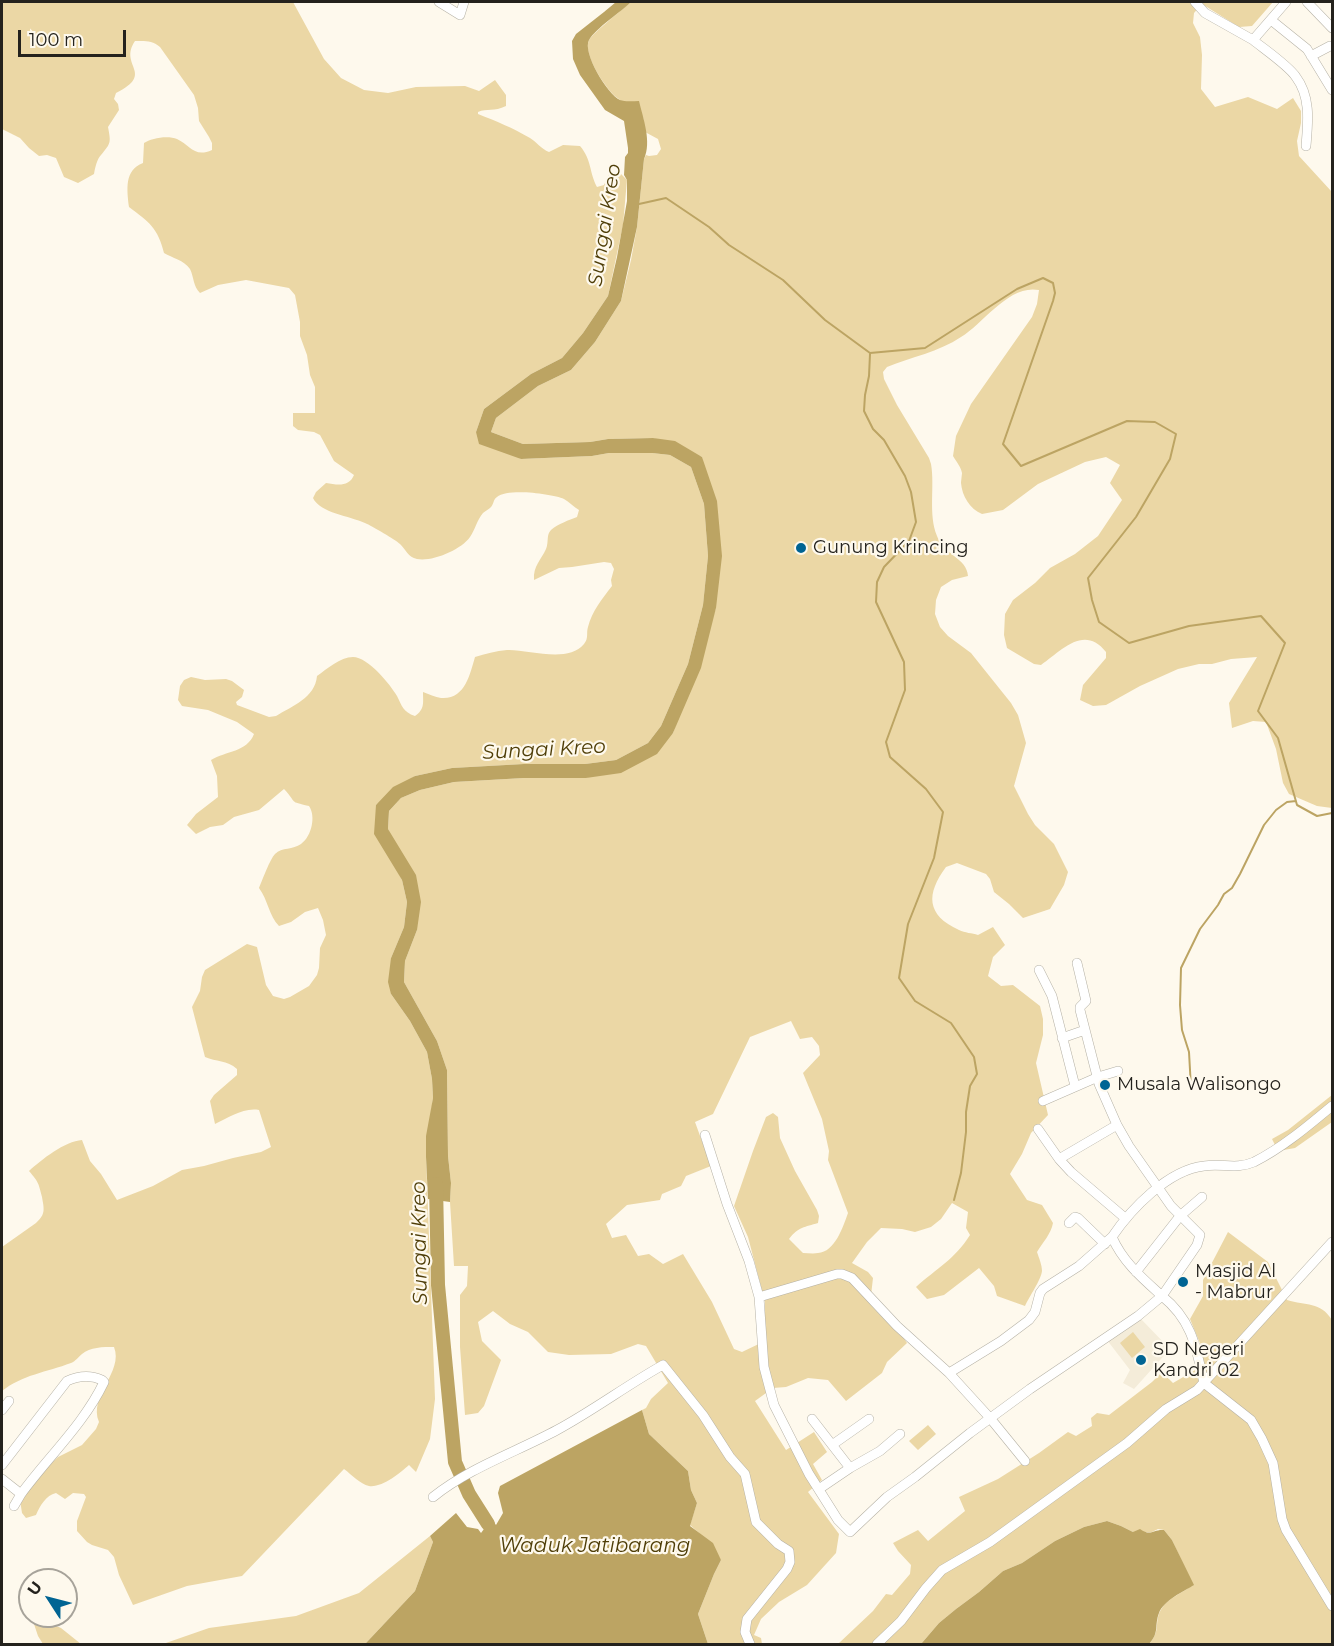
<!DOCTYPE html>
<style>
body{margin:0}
#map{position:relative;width:1334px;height:1646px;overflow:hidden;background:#fef9ed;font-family:Montserrat,sans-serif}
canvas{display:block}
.frame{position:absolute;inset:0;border:3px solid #24221d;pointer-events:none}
.north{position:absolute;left:18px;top:1568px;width:60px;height:60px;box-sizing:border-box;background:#fef9ed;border:2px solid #a7a39a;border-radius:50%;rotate:306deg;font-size:16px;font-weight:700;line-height:24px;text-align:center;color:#24221d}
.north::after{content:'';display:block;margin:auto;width:21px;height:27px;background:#006493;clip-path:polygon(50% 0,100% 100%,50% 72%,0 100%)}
.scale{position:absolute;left:18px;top:30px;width:108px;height:27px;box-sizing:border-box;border:3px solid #24221d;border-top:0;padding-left:8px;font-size:18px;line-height:21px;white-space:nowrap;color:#24221d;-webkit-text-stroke:4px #fef9ed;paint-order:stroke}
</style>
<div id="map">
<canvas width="1334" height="1646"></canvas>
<div class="frame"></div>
<div class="north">U</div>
<div class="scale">100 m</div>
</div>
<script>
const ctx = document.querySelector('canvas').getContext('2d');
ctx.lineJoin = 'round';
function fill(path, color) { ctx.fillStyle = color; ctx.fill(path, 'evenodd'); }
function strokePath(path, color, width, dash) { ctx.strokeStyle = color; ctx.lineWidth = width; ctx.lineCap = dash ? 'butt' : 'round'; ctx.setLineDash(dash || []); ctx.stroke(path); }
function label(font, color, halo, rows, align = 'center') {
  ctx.font = font + ' Montserrat,sans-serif'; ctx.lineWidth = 4.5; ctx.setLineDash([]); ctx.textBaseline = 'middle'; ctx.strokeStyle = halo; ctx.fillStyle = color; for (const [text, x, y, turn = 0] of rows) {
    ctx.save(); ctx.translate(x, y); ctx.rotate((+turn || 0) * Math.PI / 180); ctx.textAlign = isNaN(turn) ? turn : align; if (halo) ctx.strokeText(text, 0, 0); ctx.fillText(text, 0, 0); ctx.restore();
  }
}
const built = new Path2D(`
 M1139,1317L1170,1349L1134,1389L1123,1383L1130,1370L1107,1340Z`);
const green = new Path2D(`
 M2,2H293L324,59L341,78L364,90L388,93L416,87L465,86L479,91L495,80L506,95V106C494,112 487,108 478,112V114C496,121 513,128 530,138C537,142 541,149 549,152L563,145L580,146C592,160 589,172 597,187L604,185L609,174L619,172L627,180L623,225L608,296L583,333L562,358L531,374L484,409L476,432L521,459L592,456L609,453H652L670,455L691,467L704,504L708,556L703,605L688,664L661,726L648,743L616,760L585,764H524L452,768L415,776L376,805L395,865L402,880L407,902L404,927L391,958V994L410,1021L427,1052L432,1079L433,1098L426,1156L435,1399L430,1439L416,1472L409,1465C400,1473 382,1488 369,1486C360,1484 352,1475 344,1469L242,1576L187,1586L133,1605L119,1575L114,1557L108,1550L92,1545L87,1542L77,1531V1521L86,1497L84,1494L73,1493L65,1499L56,1493C46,1495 40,1506 36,1515L26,1518L22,1513L20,1500L41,1473L58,1457L82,1445L96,1429L99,1422C88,1396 124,1372 114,1347C103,1347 90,1347 82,1354C78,1357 76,1361 71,1363C47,1372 22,1375 2,1391V1247L36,1223C46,1214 44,1209 42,1197C38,1182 39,1183 29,1171C41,1160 65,1141 82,1140L90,1161L101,1174L117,1200L153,1186L182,1170L204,1166L233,1158L261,1152L271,1147L259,1110C244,1107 228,1118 215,1124L210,1101L214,1095L237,1075V1069C227,1060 216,1062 205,1057L192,1007L200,991L202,977L205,970L247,944L257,947L266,985L273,996L284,999L290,997L309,986L317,975L319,968L320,948L326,935L323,920L318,908L305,912L291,922L279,926C269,916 268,900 259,888C262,881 270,859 275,854C282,847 293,850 301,844C312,836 316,816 309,806C288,801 298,804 284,789L259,810L234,817L223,825L210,827L196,834L187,825L196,814L218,797L217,776L211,760C226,751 247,752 254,734L237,722L208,710L182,706L178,700L180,686L184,680L191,677L205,680L226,679L232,681L244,690L242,697L236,702L237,705L269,717L276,716C292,706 315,698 317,676C327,669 340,657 353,657C368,657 390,684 397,696C402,706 403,712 415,716C425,709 423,703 423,692C429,694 435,697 441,698C465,700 470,674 475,657C485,654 496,651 507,650C527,649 568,664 584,644C589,638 586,633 588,627C592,611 602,599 612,586L611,580L614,569L611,563L604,562L572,567L559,568L534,580C533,566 541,560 546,549C549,542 546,535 551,530C558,524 569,520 577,517L579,510C574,507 569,502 564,499C552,494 508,488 497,497C493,499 494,505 490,508C488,510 485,511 483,513C477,520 475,530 470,537C461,550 432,562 417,559C408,557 406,550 400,544C396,540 372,526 365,523C350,516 320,513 313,498L316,492L326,483C338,485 349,487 354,475L334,461L320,435L314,432L298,430L293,426V413H315V387L310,375L307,355L300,336V322L295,295L289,288L246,280L218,285L200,293C193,286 194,277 190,269C184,260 172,258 164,253C158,228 149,222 129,207C127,190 124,170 143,163L144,143C151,138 168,135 177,139C190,145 194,158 212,150V143L209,137L199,121L198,108L194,95L160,47C152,40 145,41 135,41C118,66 156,73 116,93L114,99L118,104L119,110L108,127C111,143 111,143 101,155C97,159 95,168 94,174L78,183L64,177L56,158L47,155L39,156L29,148L20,138L2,129Z
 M631,2H1273L1252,26L1239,27L1202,4L1194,13L1193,23L1200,37L1202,55L1201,89L1215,107L1248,97L1277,109L1293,98L1301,111V123L1297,141L1299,156L1332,192V808L1317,806L1289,794L1283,783L1276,749L1266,722L1253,721L1232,728L1229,703L1257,657L1231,659L1212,664H1199L1178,669L1140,686L1106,705L1093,706L1080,700L1083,685L1106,658V652C1084,624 1061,651 1041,665L1034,664L1007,648L1004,635L1005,614L1013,600L1035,583L1050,568L1075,554L1098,536L1122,500L1110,483L1120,465L1106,457L1085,462L1038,484L1003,510L982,514C970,509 962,496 961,483C961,482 962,474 962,473C961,467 956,461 953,456L956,436L971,404L1032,317L1037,304L1039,290C1009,284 984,323 961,337C939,352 911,357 887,367L883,372L884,379L897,405L929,458L931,464C935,487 928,514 937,536C944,555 967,558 968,576L952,580L941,587L936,600L935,614L940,627L948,636L971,653L1011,703L1018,715L1026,743L1014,786L1028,814L1035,825L1054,844L1068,872L1064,885L1050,909L1023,918L1009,904L994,892L990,879L986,874L957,863L946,867C926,894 926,915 959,930C965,933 972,933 978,935L993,927L1005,945L993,957L988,976L1001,986L1013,985L1040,1006L1043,1019V1035L1036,1063L1048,1115L1031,1133L1022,1154L1010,1174L1027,1200L1042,1205L1053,1223C1051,1234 1043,1242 1037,1252C1039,1258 1042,1265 1042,1271C1041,1280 1029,1297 1025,1306L997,1296L994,1286L979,1268L944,1295L927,1299L916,1287C937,1268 954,1260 970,1235L966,1228L968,1212L952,1203L941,1219L931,1227L915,1232L902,1229L881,1228L867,1242L852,1263L868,1272L873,1278L870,1304L880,1315L897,1328L907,1343L887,1362L882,1373L846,1401L828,1380L808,1378L786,1387L773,1388L755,1401L786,1450L814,1432L827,1452L813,1464L822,1480L808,1492L839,1534L836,1553L807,1585L779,1602L761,1619L754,1635L761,1638L762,1644H708L698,1614L714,1574L721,1560L699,1533L690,1525L697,1503L691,1490L688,1471L649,1434L642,1410L646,1408L651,1399L668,1383L646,1346L638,1344L611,1354L569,1355L548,1352L528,1332L510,1324L493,1311L478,1322L482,1341L501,1360L484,1406L478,1413L465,1415L460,1347V1295L467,1286L468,1266H454L450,1202L451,1183L448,1156L447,1070L437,1041L404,982L405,961L417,930L388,829L389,811L401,798L420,790L454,782L524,778H586L673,733L716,608L702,457L653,438L608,439L590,442L523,444L491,432L496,418L538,386L571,370L595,342L621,301L631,260L637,227L644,159L646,155L649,156L657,155L661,149L658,139L645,132L643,117C635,110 625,104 616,97C606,89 582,53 589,40C595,31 622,10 631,2ZM791,1021L800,1039L812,1037L819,1046L820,1055L803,1073L822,1119L829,1151L828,1160L848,1213C843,1227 835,1252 818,1253C813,1254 808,1253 803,1253L789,1239C798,1227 805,1227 818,1223L819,1216L817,1210L795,1171L780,1138L778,1117L773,1113L766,1117L753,1151L734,1206L748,1237L765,1302V1341L742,1352L734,1349L712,1302L683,1254L663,1264L649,1254L638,1256L626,1235L612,1238L606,1224L627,1205L660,1200L662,1194L681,1186L686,1176L711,1166L695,1122L713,1114L750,1037Z
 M1332,1095V1122L1295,1148L1278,1151L1272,1139L1288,1130Z
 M1228,1232L1268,1262L1287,1300C1306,1306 1320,1301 1332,1320V1644H1149C1162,1630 1153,1621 1162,1608C1168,1598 1184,1592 1193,1585L1172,1540L1164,1530L1158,1529L1152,1532H1133L1121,1526L1107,1521L1084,1527L1055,1541L1022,1563L1003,1571L979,1592L956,1609L939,1623L921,1644H838L873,1611L886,1594L892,1595L910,1574L911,1565L898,1551L893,1543L918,1530L928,1541L965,1511L959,1497L998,1479L1039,1453L1068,1432L1076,1436L1092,1426L1091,1418L1097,1413L1109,1415L1152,1382L1162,1372L1173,1383L1197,1369L1204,1353L1190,1319L1203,1296V1280Z
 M1133,1332L1145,1347L1132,1358L1120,1343Z
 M928,1425L936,1434L918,1450L909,1441Z
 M430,1536L433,1542L415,1591L366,1643L358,1644H163L209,1628L296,1616L359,1593Z
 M37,1618L61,1628L81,1644H43L38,1636L34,1624Z`);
const water = new Path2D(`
 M616,2H631C621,12 596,28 589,40C582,52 607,94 620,100C625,102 633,101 639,101C643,118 652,142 644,159L637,227L621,301L595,342L571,370L538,386L496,418L491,432L523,444L590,442L608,439L653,438L675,441L702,457L717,501L722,556L716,608L701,668L673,733L657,754L621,773L586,778H524L454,782L420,790L401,798L389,811L388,829L416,875L421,902L417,930L405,961L404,982L437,1041L447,1070L448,1156L451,1183L450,1202L428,1199L426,1157V1136L433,1098L432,1079L427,1052L410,1021L391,994L388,982L391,958L404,927L407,902L402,880L374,834L376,805L393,787L415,776L452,768L524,764H585L616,760L648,743L661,726L688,664L703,605L708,556L704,504L691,467L670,455L652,453H609L592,456L521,459L479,444L476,432L484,409L531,374L562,358L583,333L608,296L617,257L627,201V180L624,175L625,157L628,153V148L624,121L605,110L580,75L573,59L572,41L576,34L604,12Z
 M642,1410L649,1434L688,1471L691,1490L697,1503L690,1526L713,1543L721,1560L714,1574L698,1614L708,1644H358L366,1643L415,1591L433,1542L430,1536L456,1513L467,1527L478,1529L481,1533L484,1529L483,1525L493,1521L496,1525L503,1513L498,1493L500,1486Z
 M1107,1521L1121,1526L1133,1532L1140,1529C1151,1537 1153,1529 1164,1530L1172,1540L1194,1585C1183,1592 1164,1600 1159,1613C1154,1626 1160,1632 1149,1644H921L939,1623L956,1609L979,1592L1003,1571L1022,1563L1055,1541L1084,1527Z`);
const stream = new Path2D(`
 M639,204L666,198L709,227L729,245L783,280L825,320L870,353L925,348L1017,289L1043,278L1053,283L1055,293L1053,301L1003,444L1021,466L1127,421L1155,422L1176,434L1170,459L1136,517L1088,578L1092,600L1099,622L1129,643L1189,626L1261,616L1285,643L1258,711L1278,738L1297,805L1317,816L1332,813
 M870,354L869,376L865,395L864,411L873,429L884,440L905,476L911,492L916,522L909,541L884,567L877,582L876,602L904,662L905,690L886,742L890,757L926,789L943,812L934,858L908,924L899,978L915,1001L951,1023L974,1057L977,1074L970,1086L966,1112V1132L961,1173L954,1200
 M1191,1088L1189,1052L1182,1030L1180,1005L1181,968L1200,929L1218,905L1224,894L1232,888L1240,874L1264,825L1276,810L1287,802L1296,801`);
const river = new Path2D(`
 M436,1184L438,1285L455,1462L469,1494L488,1524`);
const minor = new Path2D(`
 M439,2L460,15L464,2
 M1195,2L1205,13L1253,40L1286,2
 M1307,2L1332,28
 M1271,20L1307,49L1332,90
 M1253,40C1264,49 1289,66 1296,77C1311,97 1308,122 1306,146
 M1311,56L1330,46
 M1077,963L1086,1001L1080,1007V1010L1099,1084L1117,1125L1129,1146L1171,1206L1200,1235L1197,1245L1162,1296C1192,1320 1196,1347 1204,1383
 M1039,970L1052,996L1075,1086
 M1062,1038L1085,1030
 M1043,1101L1098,1077L1118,1071
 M1038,1129L1059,1159L1071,1172L1125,1218
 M705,1135L727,1204L749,1261L759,1297L764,1367L774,1405L809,1474L838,1520L850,1532L887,1497L915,1477L970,1433L1030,1389L1138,1316L1162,1296C1142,1278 1123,1262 1112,1237C1131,1209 1168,1170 1204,1166C1223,1163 1235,1170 1254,1162C1282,1148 1308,1126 1332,1106
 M1059,1159L1117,1125
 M1069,1223L1075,1217L1078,1218L1105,1244
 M1136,1272L1180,1216L1202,1197
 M759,1297L837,1274H842L852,1278L897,1326L949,1373L990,1418L1025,1461
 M949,1373L1001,1341L1029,1320L1035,1312L1040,1293L1043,1289L1079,1266L1112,1237
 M1204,1383L1251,1420L1262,1439L1273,1463L1282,1519L1286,1530L1332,1606
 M2,1410L9,1401
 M812,1419L850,1468
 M832,1445L869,1419
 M2,1465L67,1381C78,1376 91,1375 102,1380L104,1382C84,1424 48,1457 21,1494
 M2,1479L21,1494L14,1506
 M819,1489L850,1468L880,1451L900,1434
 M433,1497C469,1468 516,1452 557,1430C594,1410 627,1385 663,1365L703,1415L730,1457L745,1474L756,1522L778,1544L789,1551L790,1562L787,1569L747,1619L745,1632L750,1644
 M877,1644L901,1621L926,1588L942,1570L990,1542L1127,1443L1166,1409L1197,1390L1332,1242`);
const markers = [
 [801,548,6,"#006493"],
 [1105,1085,6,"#006493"],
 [1183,1282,6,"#006493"],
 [1141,1360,6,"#006493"]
];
const poiNames = [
 ["Gunung Krincing",813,548],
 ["Musala Walisongo",1117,1085],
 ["Masjid Al",1195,1272],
 ["- Mabrur",1195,1293],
 ["SD Negeri",1153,1350],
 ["Kandri 02",1153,1371]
];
const waterNames = [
 ["Sungai Kreo",605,225,-81],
 ["Sungai Kreo",544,750,-3],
 ["Sungai Kreo",420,1243,-91],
 ["Waduk Jatibarang",595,1546]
];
fill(built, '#f4ecd9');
fill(green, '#ebd7a5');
fill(water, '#bca463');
strokePath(stream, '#bca463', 2);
strokePath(river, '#bca463', 14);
strokePath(minor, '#b5b1a5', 10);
strokePath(minor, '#fff', 9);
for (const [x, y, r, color] of markers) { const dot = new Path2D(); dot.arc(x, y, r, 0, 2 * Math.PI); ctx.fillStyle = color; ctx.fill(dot); strokePath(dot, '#fef9ed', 2); }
label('18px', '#24221d', '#fef9ed', poiNames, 'left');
label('italic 20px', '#4f3e08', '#fef9ed', waterNames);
</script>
